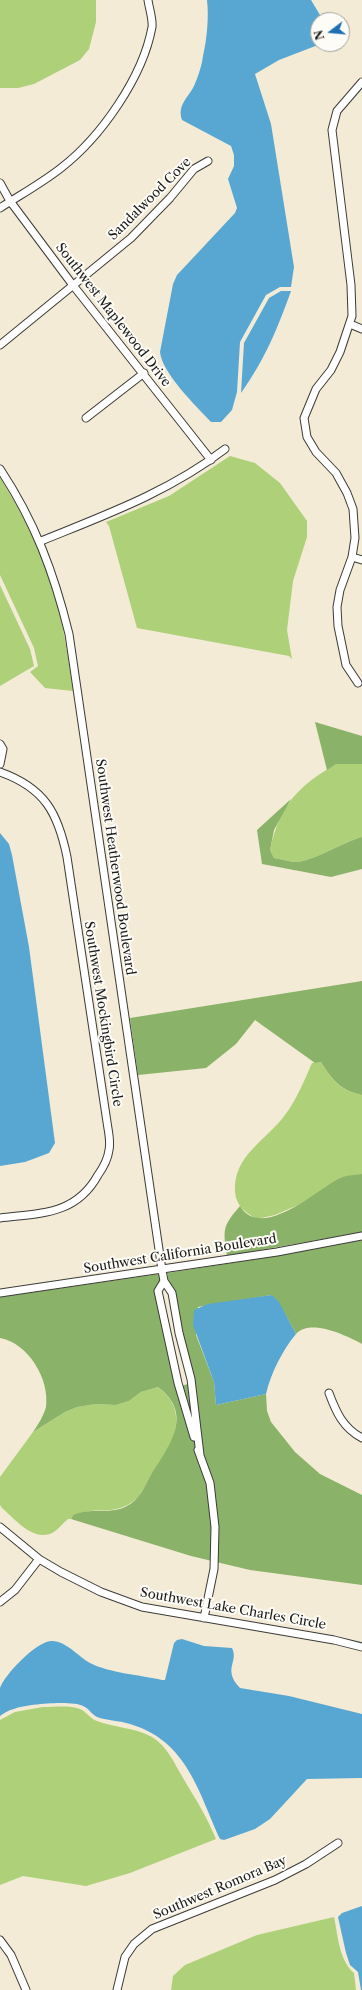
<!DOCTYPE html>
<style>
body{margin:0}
#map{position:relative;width:362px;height:1990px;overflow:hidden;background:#f3ebd5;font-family:"Libre Caslon Text",serif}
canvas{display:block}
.north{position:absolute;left:310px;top:12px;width:40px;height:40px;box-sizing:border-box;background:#fdfcf7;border:1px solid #a3a29f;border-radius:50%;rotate:254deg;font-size:11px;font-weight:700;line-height:16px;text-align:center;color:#1c1c1c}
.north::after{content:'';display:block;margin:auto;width:14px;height:18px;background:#1f6fb2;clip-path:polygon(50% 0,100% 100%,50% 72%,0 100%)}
</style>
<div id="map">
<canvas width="362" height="1990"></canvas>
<div class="north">N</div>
</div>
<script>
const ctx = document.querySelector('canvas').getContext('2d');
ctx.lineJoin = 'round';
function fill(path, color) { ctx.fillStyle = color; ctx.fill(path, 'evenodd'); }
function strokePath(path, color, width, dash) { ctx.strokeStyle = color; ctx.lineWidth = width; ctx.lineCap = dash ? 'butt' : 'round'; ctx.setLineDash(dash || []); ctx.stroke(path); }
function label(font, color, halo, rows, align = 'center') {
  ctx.font = font + ' "Libre Caslon Text",serif'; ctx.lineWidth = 4; ctx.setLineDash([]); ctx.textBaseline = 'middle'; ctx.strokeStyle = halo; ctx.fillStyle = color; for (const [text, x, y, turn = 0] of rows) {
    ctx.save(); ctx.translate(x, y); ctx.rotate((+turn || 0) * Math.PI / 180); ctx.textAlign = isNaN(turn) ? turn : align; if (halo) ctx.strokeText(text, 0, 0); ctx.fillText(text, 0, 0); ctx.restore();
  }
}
const green = new Path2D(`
 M0,0H96V22L89,49L80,60L34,84L18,88H0Z
 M230,456L255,463L280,483L307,521V537L293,581L287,630L292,659L289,656L137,628L109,526L106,522L169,496Z
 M0,477C12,499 27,520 37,543C58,590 66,641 73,691L45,688L30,672L38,666L34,648L0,575Z
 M0,585L30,649L34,666L0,686Z
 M336,764H362V837C343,842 311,863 293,862C287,861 280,859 274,858L270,850C280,805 297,787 336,764Z
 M321,1062C333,1081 339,1090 362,1095V1174L340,1178L316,1195L298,1205L275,1215L257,1219C245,1213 236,1205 235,1192C233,1155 266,1141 285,1115C297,1099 304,1081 312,1063Z
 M158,1387C200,1419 159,1463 139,1496C118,1518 99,1505 73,1515L71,1519H68C63,1523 57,1531 52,1533C33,1542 14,1518 2,1508L0,1505V1477L33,1432L65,1412L77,1407L96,1404L116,1405L129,1401L141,1392Z
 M43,1707C55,1707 69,1705 80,1709C86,1711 90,1719 97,1721C115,1728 134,1727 152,1737C168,1747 174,1763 183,1778C195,1798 207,1817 216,1839L130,1873L86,1886L23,1876L0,1885V1720L15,1712Z
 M334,1917C338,1936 339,1960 354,1973L356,1990H171L173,1976L185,1965L257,1935Z`);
const forest = new Path2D(`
 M315,722L362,736V764H336L327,770Z
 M291,799L274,830L270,850L274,858C280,859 287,861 293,862C311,863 343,842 362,837V869L331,877L262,864L257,830Z
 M362,981V1095C340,1090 333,1081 321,1062L315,1063L255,1020L236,1044L206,1068L138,1075L130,1018Z
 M362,1174V1232L227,1256C223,1229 222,1227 240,1206C261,1241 316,1191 338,1179C345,1175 355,1175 362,1174Z
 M362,1240V1344C347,1336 311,1318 296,1334L288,1319L272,1295L198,1307L196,1335L214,1382L216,1405L266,1394L267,1411L271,1422L295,1452L320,1474L362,1495V1585L250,1570L191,1556L71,1519L73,1515C90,1507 111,1515 127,1506C139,1500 145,1486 151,1475C170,1445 194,1414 158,1387L141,1392L129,1401L116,1405L96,1404L77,1407L65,1412L33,1432C38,1425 44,1415 46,1407C50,1379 28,1343 0,1338V1297L159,1274L174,1363L181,1386L188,1384L167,1273L277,1256Z`);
const water = new Path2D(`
 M207,0H311L323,20H318V45L279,60L255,74L271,124L294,267L291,287H280L266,295L240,342L237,392L232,410L221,422H211C196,406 162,373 160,352L173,284L177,275L235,213L237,208L228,179L234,166V155L231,146L182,120C177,105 188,98 194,86C198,77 202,65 203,56C207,39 209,16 207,0Z
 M281,291H291C277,330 265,359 241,393L244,343L269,298Z
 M0,833L9,844L12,855L29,947L55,1143L49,1153L25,1162L0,1166Z
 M272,1295L279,1302L296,1334C282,1351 271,1373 266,1394L216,1405L214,1382L193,1325L194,1310L208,1304Z
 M182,1639L204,1646L232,1648C239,1662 222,1669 240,1688L289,1696L362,1714V1778L307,1779L270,1819L255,1829L224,1840L220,1839C199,1793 187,1742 133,1725C123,1721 111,1721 100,1718C92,1716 90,1709 83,1706C73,1700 25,1704 14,1709C9,1710 4,1713 0,1716C0,1707 0,1696 0,1688C5,1674 36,1642 51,1641C65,1640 79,1657 90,1663C109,1673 141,1675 162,1680H165L174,1643L177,1640Z
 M362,1906V1990H361L358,1972L350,1965L346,1953L338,1917L342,1913Z`);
const minor = new Path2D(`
 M0,183L10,201L72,284L211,460
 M0,208C20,195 42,183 61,168C101,137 143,77 152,27C153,19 149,8 148,0
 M350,324L362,329
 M0,345L131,238L170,198L194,169L208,161
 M86,418L144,373
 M0,469C35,522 54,573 69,634L162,1270L164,1281L172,1293L179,1333L191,1379L200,1455
 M41,541C105,515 169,492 225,449
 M352,557L362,560
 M358,683L346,665L338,626L337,607L340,590L352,557L355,538L353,509L347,493L336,473L316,452L307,437L304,418L316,389L331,370L340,352L352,316L351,285L332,130L337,111L362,82
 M0,744L3,749L0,764
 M0,772C45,788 58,813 67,857L107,1122C108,1130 111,1141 109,1150C108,1158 103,1168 98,1175C76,1215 41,1213 0,1218
 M164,1281L158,1291L178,1383L194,1437
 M0,1293L277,1252L362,1236
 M329,1393C336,1412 343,1428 362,1438
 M198,1450L210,1483L215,1527L214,1569L204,1618
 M0,1527L39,1559L61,1572L101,1592L142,1607L334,1640L362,1647
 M0,1602L15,1590L39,1559
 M0,1940L11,1955L26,1990
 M117,1990L125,1957L134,1944L152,1929L275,1880L306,1864L338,1843`);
const streetNames = [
 ["Sandalwood Cove",150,199,-45],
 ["Southwest Maplewood Drive",113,315,52],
 ["Southwest Heatherwood Boulevard",115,867,82],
 ["Southwest Mockingbird Circle",103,1014,81],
 ["Southwest California Boulevard",180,1254,-9],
 ["Southwest Lake Charles Circle",233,1609,10],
 ["Southwest Romora Bay",220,1888,-23]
];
fill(green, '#add078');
fill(forest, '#8ab268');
fill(water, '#58a7d2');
strokePath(minor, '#3c3b38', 9);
strokePath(minor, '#fff', 7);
label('13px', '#1c1c1c', '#fdfcf7', streetNames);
</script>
